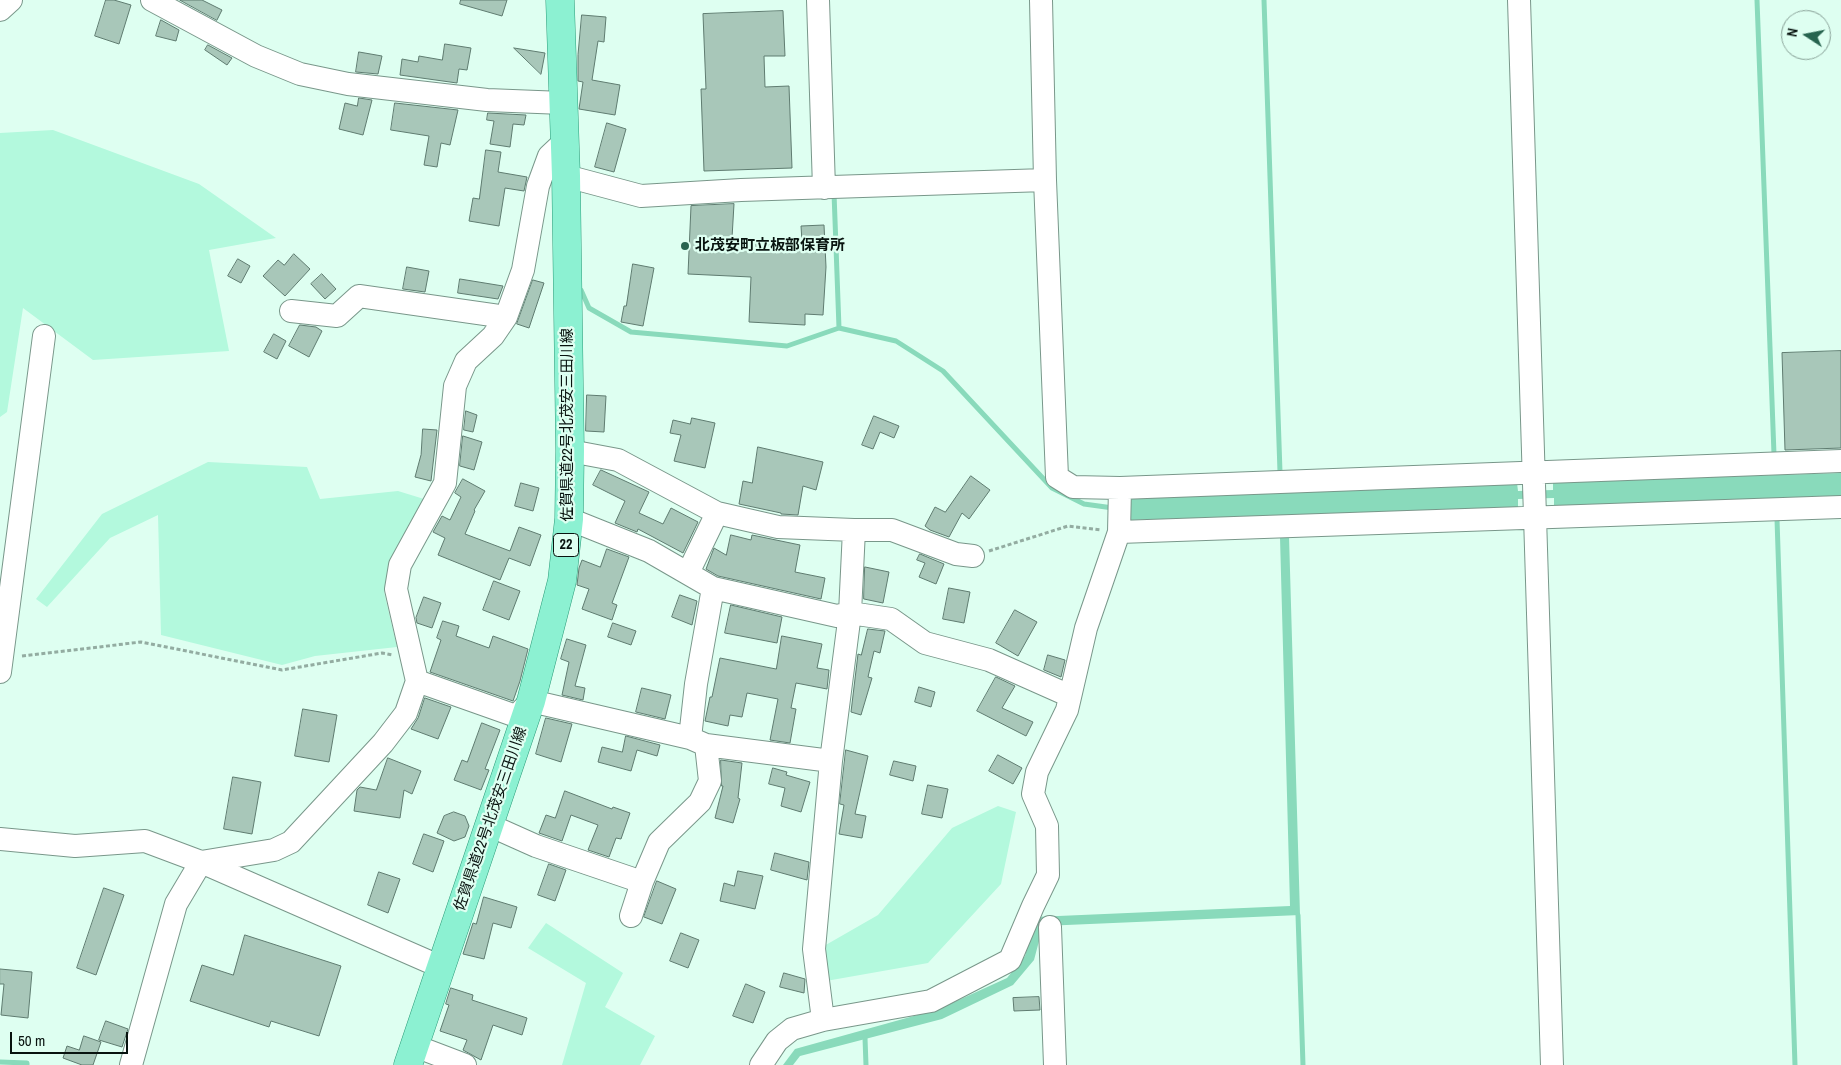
<!DOCTYPE html>
<meta charset="utf-8">
<style>
body{margin:0}
#map{position:relative;width:1841px;height:1065px;overflow:hidden;background:#defff1;font-family:"Archivo Narrow",sans-serif}
canvas{display:block}
.north{position:absolute;left:1781px;top:10px;width:50px;height:50px;box-sizing:border-box;background:#defff1;border:1px solid #88a197;border-radius:50%;rotate:281deg;font-size:14px;font-weight:700;line-height:20px;text-align:center;color:#08130f}
.north::after{content:'';display:block;margin:auto;width:18px;height:22px;background:#27644f;clip-path:polygon(50% 0,100% 100%,50% 72%,0 100%)}
.scale{position:absolute;left:10px;top:1032px;width:118px;height:22px;box-sizing:border-box;border:2px solid #08130f;border-top:0;padding-left:6px;font-size:15px;line-height:18px;white-space:nowrap;color:#08130f;-webkit-text-stroke:4px #defff1;paint-order:stroke}
</style>
<div id="map">
<canvas width="1841" height="1065"></canvas>
<div class="north">N</div>
<div class="scale">50 m</div>
</div>
<script>
const ctx = document.querySelector('canvas').getContext('2d');
ctx.lineJoin = 'round';
function fill(path, color) { ctx.fillStyle = color; ctx.fill(path, 'evenodd'); }
function strokePath(path, color, width, dash) { ctx.strokeStyle = color; ctx.lineWidth = width; ctx.lineCap = dash ? 'butt' : 'round'; ctx.setLineDash(dash || []); ctx.stroke(path); }
function label(font, color, halo, rows, align = 'center') {
  ctx.font = font + ' "Archivo Narrow","Noto Sans JP",sans-serif'; ctx.lineWidth = 4.5; ctx.setLineDash([]); ctx.textBaseline = 'middle'; ctx.strokeStyle = halo; ctx.fillStyle = color; for (const [text, x, y, turn = 0] of rows) {
    ctx.save(); ctx.translate(x, y); ctx.rotate((+turn || 0) * Math.PI / 180); ctx.textAlign = isNaN(turn) ? turn : align; if (halo) ctx.strokeText(text, 0, 0); ctx.fillText(text, 0, 0); ctx.restore();
  }
}
const green = new Path2D(`
 M53,130L199,184L276,238L209,250L229,351L93,360L23,308L7,412L0,417V133Z
 M208,462L307,467L320,499L398,491L424,499L384,592L397,647L315,656L282,665L161,635L158,515L110,538L47,607L36,599L102,514Z
 M998,806L1016,812L1001,884L928,963L826,981L824,946L878,915L952,828Z
 M546,923L623,973L605,1007L655,1036L640,1065H562L586,983L528,948Z`);
const water = new Path2D(`
 M1841,473V498L1554,506V498L1518,499V508L1131,520L1130,496L1517,483L1518,491L1553,490V482Z
 M1289,536L1300,915L1043,926L1034,960L1013,985L942,1019L800,1056L793,1065H783L795,1049L939,1009L1007,978L1025,956L1035,917L1290,906L1280,537Z`);
const stream = new Path2D(`
 M1264,0L1280,472
 M1757,0L1774,454
 M834,193L839,328
 M581,290L589,308L631,332L787,346L839,328L896,341L943,371L1052,488L1084,504L1113,508
 M1777,519L1795,1065
 M1298,915L1303,1065
 M865,1038L866,1065
 M0,1062L27,1063V1065`);
const building = new Path2D(`
 M106,0H114L131,5L119,44L95,36Z
 M180,0H202L222,10L217,20Z
 M461,0H507L502,16L460,4Z
 M783,11L785,56H764L765,87L789,86L792,168L704,171L701,89H706L703,14Z
 M582,15L606,17L604,42L598,41L592,80L620,85L615,115L579,109L583,82L578,81V55Z
 M161,20L179,30L176,41L156,36Z
 M445,44L471,48L467,70L459,69L457,83L400,75L402,59L418,62L419,56L442,60Z
 M208,45L232,58L227,65L205,50Z
 M514,48L545,53L541,74Z
 M359,52L382,56L378,74L356,72Z
 M359,98L372,100L363,135L339,129L345,103L357,106Z
 M395,103L458,110L450,145L441,143L437,167L424,165L429,136L391,130Z
 M488,113L526,115L524,125L513,124L510,147L490,144L494,121L487,120Z
 M607,123L626,129L614,172L595,167Z
 M486,150L501,152L498,172L527,177L524,191L505,188L499,226L469,221L473,198L479,199Z
 M734,204L732,238L802,242L801,226L824,225L826,267L823,315L805,314V325L749,322L751,277L688,274L691,206Z
 M294,254L310,269L285,296L263,276L278,260L284,265Z
 M238,259L250,266L241,283L228,276Z
 M633,264L654,268L643,326L621,322L624,306H626Z
 M407,267L429,271L425,292L403,289Z
 M322,274L336,289L325,299L311,284Z
 M460,279L503,286L498,299L458,293Z
 M533,280L544,283L529,328L517,324Z
 M300,325L316,327L322,331L309,357L289,346Z
 M274,334L286,341L277,359L264,352Z
 M1841,351V448L1785,450L1782,353Z
 M587,395L606,396L604,432L586,431Z
 M466,411L477,415L473,432L464,430Z
 M874,416L899,426L894,438L880,432L873,449L862,445Z
 M692,418L715,423L705,468L674,461L681,435L670,433L673,420L690,424Z
 M423,429L437,430L431,481L415,477L421,455Z
 M463,436L482,442L474,470L460,466Z
 M758,447L823,462L816,490L803,486L798,515L781,514V513L739,504L743,481L752,483Z
 M601,470L649,492L639,513L663,524L671,508L698,522L683,553L638,529L637,532L615,523L625,501L593,485Z
 M971,476L990,490L969,519L962,513L949,537L930,530L925,526L935,507L945,512Z
 M463,479L485,491L474,510L475,511L465,534L510,551L519,527L541,535L530,566L509,558L500,580L438,555L445,538L433,532L442,516L450,520L461,497L455,493Z
 M521,483L539,488L533,511L515,506Z
 M731,535L751,540L752,535L800,545L795,572L825,578L821,599L718,576L706,569L714,548L726,555Z
 M607,549L629,557L612,603L617,605L612,620L582,609L589,589L577,585L579,568L582,560L600,567Z
 M920,554L944,564L936,584L919,577L925,563L917,560Z
 M865,567L889,572L883,603L864,599Z
 M494,581L520,591L509,620L483,610Z
 M949,588L970,592L964,623L943,619Z
 M680,595L697,601L692,625L672,617Z
 M424,597L441,603L432,628L417,623L416,618Z
 M731,605L782,617L777,643L725,633Z
 M1015,610L1037,622L1018,656L996,643Z
 M443,621L459,626L456,636L489,648L493,636L528,649L520,681L513,701L430,672L441,640L437,638Z
 M613,623L636,631L631,645L608,637Z
 M868,629L885,631L880,653L874,651L868,677L872,678L861,715L851,712L858,654L861,655Z
 M782,636L822,644L817,668L829,670L827,689L796,683L791,708L796,709L790,743L770,740L778,699L747,693L742,717L730,715L728,726L705,721L710,697H712L720,658L776,669Z
 M567,639L586,645L575,686L585,688L583,700L562,695L569,662L561,659Z
 M1048,655L1065,660L1061,677L1044,670Z
 M996,677L1015,686L1002,708L1033,722L1026,736L977,711Z
 M919,687L935,692L931,707L915,702Z
 M642,688L671,695L665,719L636,712Z
 M425,698L451,707L438,739L411,729L418,718Z
 M303,709L337,715L329,762L295,756Z
 M546,718L572,724L561,762L536,754Z
 M482,723L500,730L485,769L489,770L481,790L454,780L462,760L467,762Z
 M626,736L660,745L657,756L637,750L631,771L598,762L602,747L622,752Z
 M846,750L868,756L855,814L866,816L862,838L839,834L844,805L840,804Z
 M998,755L1022,768L1013,784L989,771Z
 M388,758L421,771L412,794L404,790L400,818L354,811L357,790L360,787L376,790Z
 M721,760L742,763L738,798L740,799L733,823L715,818L723,786H722Z
 M894,761L916,766L913,781L890,775Z
 M773,768L787,772L786,775L810,782L801,812L781,806L785,788L769,784Z
 M233,777L261,782L252,834L224,829Z
 M928,785L948,789L942,818L922,814Z
 M565,791L612,809L613,807L630,813L621,839L616,838L609,857L588,850L598,825L571,815L562,841L539,833L546,815L555,818Z
 M454,812L465,816L469,826L465,837L454,841L437,833L444,816Z
 M424,834L444,841L433,872L413,864Z
 M775,853L809,862L807,880L771,870Z
 M549,864L566,870L555,901L538,895Z
 M738,871L763,876L755,909L720,901L724,883L734,886Z
 M379,872L400,879L388,913L368,905Z
 M657,881L676,889L662,924L644,917Z
 M104,888L124,895L96,975L77,968Z
 M484,897L517,907L511,928L493,923L484,959L463,954L473,923L476,924Z
 M681,933L699,940L688,968L670,961Z
 M245,935L341,966L319,1036L271,1021L269,1027L190,1001L202,965L233,975Z
 M0,969L32,972L28,1018L1,1015L4,984H0Z
 M784,973L805,979L804,993L780,987Z
 M746,984L765,992L753,1023L733,1016Z
 M451,988L473,995L472,1000L527,1018L522,1035L493,1025L481,1060L463,1050L467,1040L440,1031L449,1005L446,1004Z
 M1039,997L1040,1010L1014,1011L1013,998Z
 M106,1021L128,1029L122,1047L99,1040Z
 M84,1036L101,1042L93,1065H82L63,1058L67,1046L79,1050Z`);
const path = new Path2D(`
 M989,551L1068,526L1101,530
 M22,656L141,642L282,670L382,653L393,655`);
const minor = new Path2D(`
 M152,0L256,56L300,74L348,84L487,100L563,103
 M818,0L824,188
 M1041,0L1045,180L1057,477L1073,487L1120,488L1841,461
 M1519,0L1552,1065
 M0,10L11,0
 M566,176L641,196L741,190L1045,180
 M291,311L337,316L359,296L506,317
 M570,451L618,460L717,513L778,527L854,530L850,613L831,761L814,949L823,1020
 M569,519L649,551L713,588L837,616L850,613L891,619L925,643L989,660L1070,696
 M854,530H892L956,554L973,556
 M1119,532L1841,507
 M688,573L717,513
 M0,672L44,336
 M417,681L516,716L531,701L690,738L706,745L831,761
 M690,738L696,684L713,588
 M489,825L536,846L642,882
 M0,839L75,846L145,841L201,862L441,967
 M631,916L642,882L659,842L700,802L710,781L706,745
 M1050,927L1055,1065
 M415,1046L465,1065
 M131,1065L176,904L201,862L274,850L291,842L383,743L406,713L417,681L396,589L400,565L445,483L455,386L466,361L493,336L506,317L523,270L538,186L549,156L565,141
 M761,1065L777,1041L792,1029L823,1020L931,1001L1010,960L1033,906L1048,875L1047,826L1033,794L1037,772L1067,710L1086,628L1119,532L1120,488`);
const major = new Path2D(`
 M408,1065L531,701L562,581L569,519L570,451L566,176L560,0`);
const markers = [
 [685,246,5,"#27644f"]
];
const shields = [
 [566,545,25]
];
const shieldNames = [
 ["22",566,545]
];
const poiNames = [
 ["北茂安町立板部保育所",695,246]
];
const streetNames = [
 ["佐賀県道22号北茂安三田川線",568,425,-90],
 ["佐賀県道22号北茂安三田川線",491,819,-71]
];
fill(green, '#b3f9dd');
fill(water, '#89dabb');
strokePath(stream, '#89dabb', 5);
fill(building, '#a8c7b9');
strokePath(building, '#5f7c70', 1);
strokePath(minor, '#79978a', 24);
strokePath(major, '#2c9d7a', 29);
strokePath(path, '#93aca1', 3, [4, 2.5]);
strokePath(minor, '#fff', 22);
strokePath(major, '#8cf1d2', 28);
for (const [x, y, r, color] of markers) { const dot = new Path2D(); dot.arc(x, y, r, 0, 2 * Math.PI); ctx.fillStyle = color; ctx.fill(dot); strokePath(dot, '#defff1', 2); }
for (const [x, y, w] of shields) { const box = new Path2D(); box.roundRect(x - w / 2, y - 11.5, w, 23, 4); ctx.fillStyle = '#defff1'; ctx.fill(box); strokePath(box, '#08130f', 1); }
label('bold 14px', '#08130f', null, shieldNames);
label('bold 15px', '#08130f', '#defff1', poiNames, 'left');
label('15px', '#08130f', '#defff1', streetNames);
</script>
